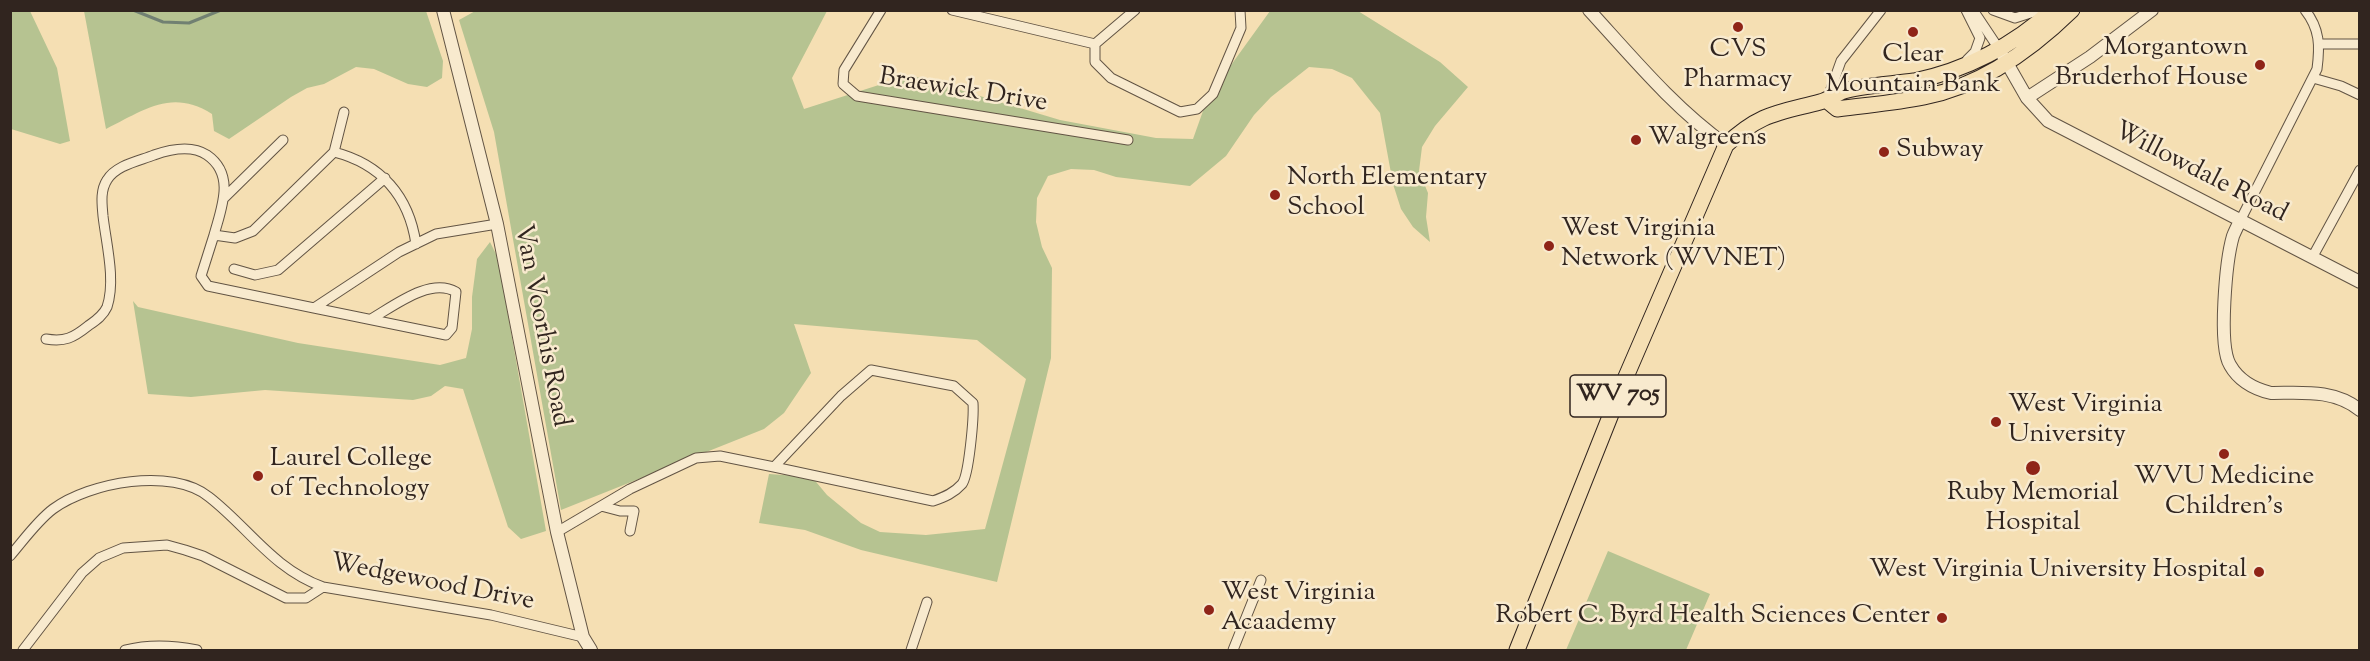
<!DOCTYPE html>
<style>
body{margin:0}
#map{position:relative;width:2370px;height:661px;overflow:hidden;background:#f5dfb3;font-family:"Sorts Mill Goudy",serif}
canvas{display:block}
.frame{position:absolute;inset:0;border:12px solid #31251f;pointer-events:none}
</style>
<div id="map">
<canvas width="2370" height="661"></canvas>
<div class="frame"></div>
</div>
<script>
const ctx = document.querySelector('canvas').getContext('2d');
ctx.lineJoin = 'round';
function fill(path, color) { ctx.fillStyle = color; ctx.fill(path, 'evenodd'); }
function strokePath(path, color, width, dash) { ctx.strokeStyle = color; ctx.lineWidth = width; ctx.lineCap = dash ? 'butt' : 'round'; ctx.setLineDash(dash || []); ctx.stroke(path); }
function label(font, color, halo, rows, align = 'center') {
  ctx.font = font + ' "Sorts Mill Goudy",serif'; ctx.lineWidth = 5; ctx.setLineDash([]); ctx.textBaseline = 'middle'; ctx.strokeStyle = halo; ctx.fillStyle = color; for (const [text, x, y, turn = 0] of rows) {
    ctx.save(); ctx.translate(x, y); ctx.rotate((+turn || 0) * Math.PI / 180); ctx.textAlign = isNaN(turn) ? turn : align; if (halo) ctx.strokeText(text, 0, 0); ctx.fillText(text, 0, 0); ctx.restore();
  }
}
const green = new Path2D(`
 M477,10L827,11L792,78L804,109L910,75L1060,120L1156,138L1193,139L1208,97L1270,11H1358L1440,62L1468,87L1435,126L1422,147L1419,171L1428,193L1426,217L1430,242L1413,227L1401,209L1393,184L1380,113L1352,78L1332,69L1309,67L1271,97L1254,115L1226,156L1190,186L1116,177L1094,170L1071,169L1048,176L1037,198L1036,222L1042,247L1052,268L1051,358L997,582L861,550L805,530L759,523L769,474L812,477L827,495L861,523L880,532L926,535L985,529L1026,379L977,340L794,324L811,373L784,413L764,429L561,510L494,132L459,20Z
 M10,11H30L57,68L70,141L60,144L11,129Z
 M84,11H426L443,61L442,78L427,87L408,84L374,69L356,67L324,84L307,88L291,97L229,139L214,131L212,114C171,88 143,111 106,129Z
 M490,242L498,258L546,531L521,539L508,527L463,389L445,386L431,396L413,400L265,390L191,397L148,394L133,301L138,307L298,343L440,365L466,358L472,329V297L477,259Z
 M1608,551L1710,594L1686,650H1566Z`);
const stream = new Path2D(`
 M133,10L163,22L189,23L221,10`);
const minor = new Path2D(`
 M881,10L844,70L843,84L857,96L1128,140
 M952,10L1095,44L1135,10
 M1966,10L1980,38L1975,52L1967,60
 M1973,10L1999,49
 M1993,10L2015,18L2040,10
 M1095,44V62L1111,78L1180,112L1197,109L1213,94L1241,28L1240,10
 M2320,44H2360
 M2313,78L2341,86L2360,95
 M1827,100L1841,61L1881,10
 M334,152L344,112
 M223,199L283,140
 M2241,219L2317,69C2320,46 2320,29 2305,10
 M416,244C409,196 381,164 334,152L253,231L235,238L214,235L201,276L208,286L314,308L399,252L436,234L497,224
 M2313,256L2360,170
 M234,269L255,275L278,270L385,178
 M314,308L446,335L452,328L456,292C430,277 394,306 371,319
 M46,339C65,342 73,338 88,326C95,321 103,316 107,307C116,280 106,243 103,216C102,204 100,191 107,180C116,165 139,161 154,155C171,149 192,145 207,155C236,175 221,209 214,235
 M871,370L954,386L973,403C974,417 969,475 962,484C954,493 945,497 933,501L774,467L841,396Z
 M601,506L620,511H634L630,531
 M557,532L630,489L696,458L720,456L774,467
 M10,556C23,541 37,521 53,509C90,482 172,467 209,497C249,528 272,568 323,587L491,615L583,637
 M23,650L82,573L99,558L123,548L167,545L185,550L203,556L286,598H306L323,587
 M125,650C149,644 173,645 197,650
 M911,650L927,602
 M1233,650L1261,580`);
const tertiary = new Path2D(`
 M443,10L497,224L557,532L583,637L591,650
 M1589,10C1632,57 1674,108 1726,145
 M2003,56L2027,98L2048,121L2360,282
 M2027,98L2090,57L2152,10
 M2241,219C2238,225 2235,231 2233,236C2226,260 2218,345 2230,365C2239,381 2254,389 2271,393C2302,393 2334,389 2360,410`);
const primary = new Path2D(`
 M1826,100L1837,109C1866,105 1895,103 1924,97C1981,86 2031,50 2072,10
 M1517,650L1625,379L1726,145C1760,113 1778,113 1820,102C1828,100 1834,95 1841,92C1857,86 1894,84 1914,81C1964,71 2015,45 2052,10`);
const markers = [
 [1738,27,6,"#8f2418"],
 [1913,32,6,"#8f2418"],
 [2260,65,6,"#8f2418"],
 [1636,140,6,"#8f2418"],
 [1884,152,6,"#8f2418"],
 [1275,195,6,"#8f2418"],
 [1549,246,6,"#8f2418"],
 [1996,422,6,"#8f2418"],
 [2224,454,6,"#8f2418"],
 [2033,468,8,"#8f2418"],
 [258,476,6,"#8f2418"],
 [2259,572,6,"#8f2418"],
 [1209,610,6,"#8f2418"],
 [1942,618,6,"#8f2418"]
];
const shields = [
 [1618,396,96]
];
const shieldNames = [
 ["WV 705",1618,396]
];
const poiNames = [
 ["Morgantown",2248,50,"right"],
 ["Bruderhof House",2248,80,"right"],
 ["CVS",1738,52,"center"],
 ["Pharmacy",1738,82,"center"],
 ["Clear",1913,57,"center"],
 ["Mountain Bank",1913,87,"center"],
 ["Walgreens",1648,140],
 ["Subway",1896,152],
 ["North Elementary",1287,180],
 ["School",1287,210],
 ["West Virginia",1561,231],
 ["Network (WVNET)",1561,261],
 ["West Virginia",2008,407],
 ["University",2008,437],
 ["Laurel College",270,461],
 ["of Technology",270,491],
 ["WVU Medicine",2224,479,"center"],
 ["Children's",2224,509,"center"],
 ["Ruby Memorial",2033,495,"center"],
 ["Hospital",2033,525,"center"],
 ["West Virginia University Hospital",2247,572,"right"],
 ["West Virginia",1221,595],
 ["Acaademy",1221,625],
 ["Robert C. Byrd Health Sciences Center",1930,618,"right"]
];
const streetNames = [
 ["Braewick Drive",963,92,9],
 ["Willowdale Road",2200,174,27],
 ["Van Voorhis Road",540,326,79],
 ["Wedgewood Drive",432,584,11]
];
fill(green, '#b6c391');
strokePath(stream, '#718072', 3);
strokePath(minor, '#625444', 11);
strokePath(tertiary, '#625444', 14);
strokePath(primary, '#31251f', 17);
strokePath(minor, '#f8eace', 9);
strokePath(tertiary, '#f8eace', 12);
strokePath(primary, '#f5dfb3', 15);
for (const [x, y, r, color] of markers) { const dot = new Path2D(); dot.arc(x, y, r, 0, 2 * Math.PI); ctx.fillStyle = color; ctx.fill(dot); strokePath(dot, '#f8eace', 2); }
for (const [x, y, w] of shields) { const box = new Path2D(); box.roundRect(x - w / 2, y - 21, w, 42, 4.5); ctx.fillStyle = '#f8eace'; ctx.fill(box); strokePath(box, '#31251f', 1.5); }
label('bold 24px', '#31251f', null, shieldNames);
label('26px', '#31251f', '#f8eace', poiNames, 'left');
label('26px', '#31251f', '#f8eace', streetNames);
</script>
